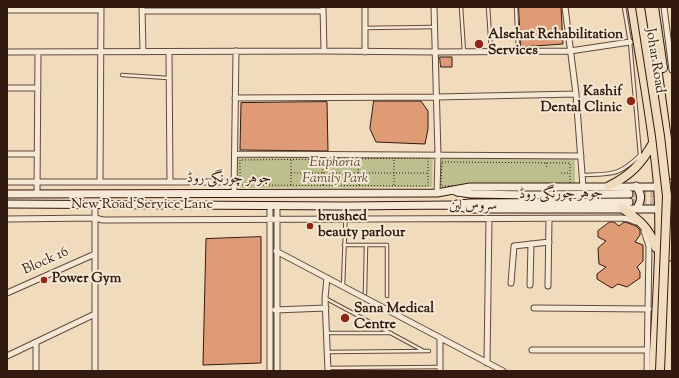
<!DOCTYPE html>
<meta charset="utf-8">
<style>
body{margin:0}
#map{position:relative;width:679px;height:378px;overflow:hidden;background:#f0dbbd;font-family:"Sorts Mill Goudy",serif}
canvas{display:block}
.frame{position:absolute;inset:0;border:8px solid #311a10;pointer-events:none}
</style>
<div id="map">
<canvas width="679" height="378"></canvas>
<div class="frame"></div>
</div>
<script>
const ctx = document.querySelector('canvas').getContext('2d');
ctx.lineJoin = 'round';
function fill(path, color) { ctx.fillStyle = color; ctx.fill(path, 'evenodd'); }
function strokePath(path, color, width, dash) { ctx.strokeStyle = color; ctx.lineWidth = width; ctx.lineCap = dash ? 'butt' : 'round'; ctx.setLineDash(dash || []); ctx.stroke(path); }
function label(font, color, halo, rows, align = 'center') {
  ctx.font = font + ' "Sorts Mill Goudy",Amiri,serif'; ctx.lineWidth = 4; ctx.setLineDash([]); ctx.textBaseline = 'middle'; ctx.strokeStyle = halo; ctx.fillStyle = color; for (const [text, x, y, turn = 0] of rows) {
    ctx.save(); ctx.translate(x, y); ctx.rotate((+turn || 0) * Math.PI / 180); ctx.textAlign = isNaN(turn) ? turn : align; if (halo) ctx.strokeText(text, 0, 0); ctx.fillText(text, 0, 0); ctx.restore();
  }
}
const green = new Path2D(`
 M238,157H433L432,187L237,188Z
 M575,157V186L440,187V158Z`);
const building = new Path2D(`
 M519,7H561L563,44L521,47Z
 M440,57H452V67H441Z
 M374,101H421L428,111V129L425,144L376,142L370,129Z
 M327,102L328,151L240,150L241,103Z
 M610,222H614L619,226L624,222L628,223L636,226L640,230V235L635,242L643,245V261L637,267L640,272V278L627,287L618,284L612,288L610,287L597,279V274L606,267L599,264L598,248L606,241L598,237V231Z
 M261,237V363L203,365L206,239Z`);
const secondaryTunnel = new Path2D(`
 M629,194L672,195
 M629,202L672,203`);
const path = new Path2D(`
 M428,158V186L240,185V160Z
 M358,160L359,185
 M394,160V185
 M442,162L570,163V184L441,186Z
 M546,163L547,169
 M291,173H428
 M561,173H569
 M291,185V160
 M323,185V160`);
const service = new Path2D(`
 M461,7L464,52
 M488,7L491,51
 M516,7L518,51
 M624,7L630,42L640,155L642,156
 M365,28L434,27
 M122,75L168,78
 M583,175C611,174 619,176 640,155
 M344,245H387V296
 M343,286L346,207
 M365,293L366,246
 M325,298L422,350
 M327,333H391
 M328,352L429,351
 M328,368L439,367`);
const minor = new Path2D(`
 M142,7L143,52
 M323,7L324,51
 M365,7V52
 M434,7L438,155L437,193
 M565,7L576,94L583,187
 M664,7L672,70
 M7,10H101
 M142,11H323
 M7,52L324,51L436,52L570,51L630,42
 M169,52L170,182
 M7,88H38
 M235,98L437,97L576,94
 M7,154H37
 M235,154L581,156
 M7,182H234
 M100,182L101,7
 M37,193L38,52
 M234,193L236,51
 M270,205V371
 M7,219L95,218L103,220L621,218L629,219L636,222
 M644,231L649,246L647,371
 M276,251L503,371
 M327,278L325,298L328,371
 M511,283L514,246L549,242
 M530,285L531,244
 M548,286L549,219
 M7,293L95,254
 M534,308L649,309
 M275,310L326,308
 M440,338V371
 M532,350H647
 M7,356L95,314
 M487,363L489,219
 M36,371V342
 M95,371V204
 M277,371V205`);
const secondary = new Path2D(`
 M636,186C642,195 642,199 637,208
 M457,192L471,194L532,195L629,194
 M7,194L437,193L470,187H672
 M7,204L346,206L450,205L470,209H672
 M457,204L471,203L629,202`);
const primary = new Path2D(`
 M632,7C641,66 653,125 658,185C662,246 656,310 653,371
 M647,7L657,67L672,175
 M654,7L663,68
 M609,186C631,175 641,164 653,143
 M622,208C639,220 649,227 656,248
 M668,371L672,265`);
const primaryBridge = new Path2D(`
 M640,7L660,136L667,196L660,371`);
const markers = [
 [479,44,5,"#8f2418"],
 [631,101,5,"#8f2418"],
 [310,226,4,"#8f2418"],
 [44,280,4,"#8f2418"],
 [345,318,5,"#8f2418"]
];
const poiNames = [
 ["Alsehat Rehabilitation",488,36],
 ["Services",488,52],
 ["Kashif",622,93,"right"],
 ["Dental Clinic",622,109,"right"],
 ["brushed",318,218],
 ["beauty parlour",318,234],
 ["Power Gym",52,280],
 ["Sana Medical",354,310],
 ["Centre",354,326]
];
const streetNames = [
 ["Johar Road",654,61,81],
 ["جوہر چورنگی روڈ",229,180],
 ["جوہر چورنگی روڈ",561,195,-1],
 ["New Road Service Lane",142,206],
 ["سروس لین",473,207],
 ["Block 16",46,262,-24]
];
const parkNames = [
 ["Euphoria",335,164],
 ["Family Park",335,180]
];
fill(green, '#bdbf8e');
fill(building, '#de9b76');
strokePath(building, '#311a10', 1);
strokePath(secondaryTunnel, '#cab49a', 7, [7, 3.5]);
strokePath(service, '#614a3b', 4.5);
strokePath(minor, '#614a3b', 7);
strokePath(secondary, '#311a10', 9);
strokePath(primary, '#311a10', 10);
strokePath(path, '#311a10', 1, [1, 2]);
strokePath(service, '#f5e8d4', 2.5);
strokePath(minor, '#f5e8d4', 5);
strokePath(secondary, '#f5e8d4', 7);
strokePath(primary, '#f0dbbd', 8);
strokePath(primaryBridge, '#311a10', 10, []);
strokePath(primaryBridge, '#f0dbbd', 8);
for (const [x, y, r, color] of markers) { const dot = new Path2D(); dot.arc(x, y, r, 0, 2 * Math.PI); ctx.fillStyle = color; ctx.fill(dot); strokePath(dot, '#f5e8d4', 1.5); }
label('bold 14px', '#311a10', '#f5e8d4', poiNames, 'left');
label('14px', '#311a10', '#f5e8d4', streetNames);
label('italic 14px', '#5b4c36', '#f5e8d4', parkNames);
</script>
